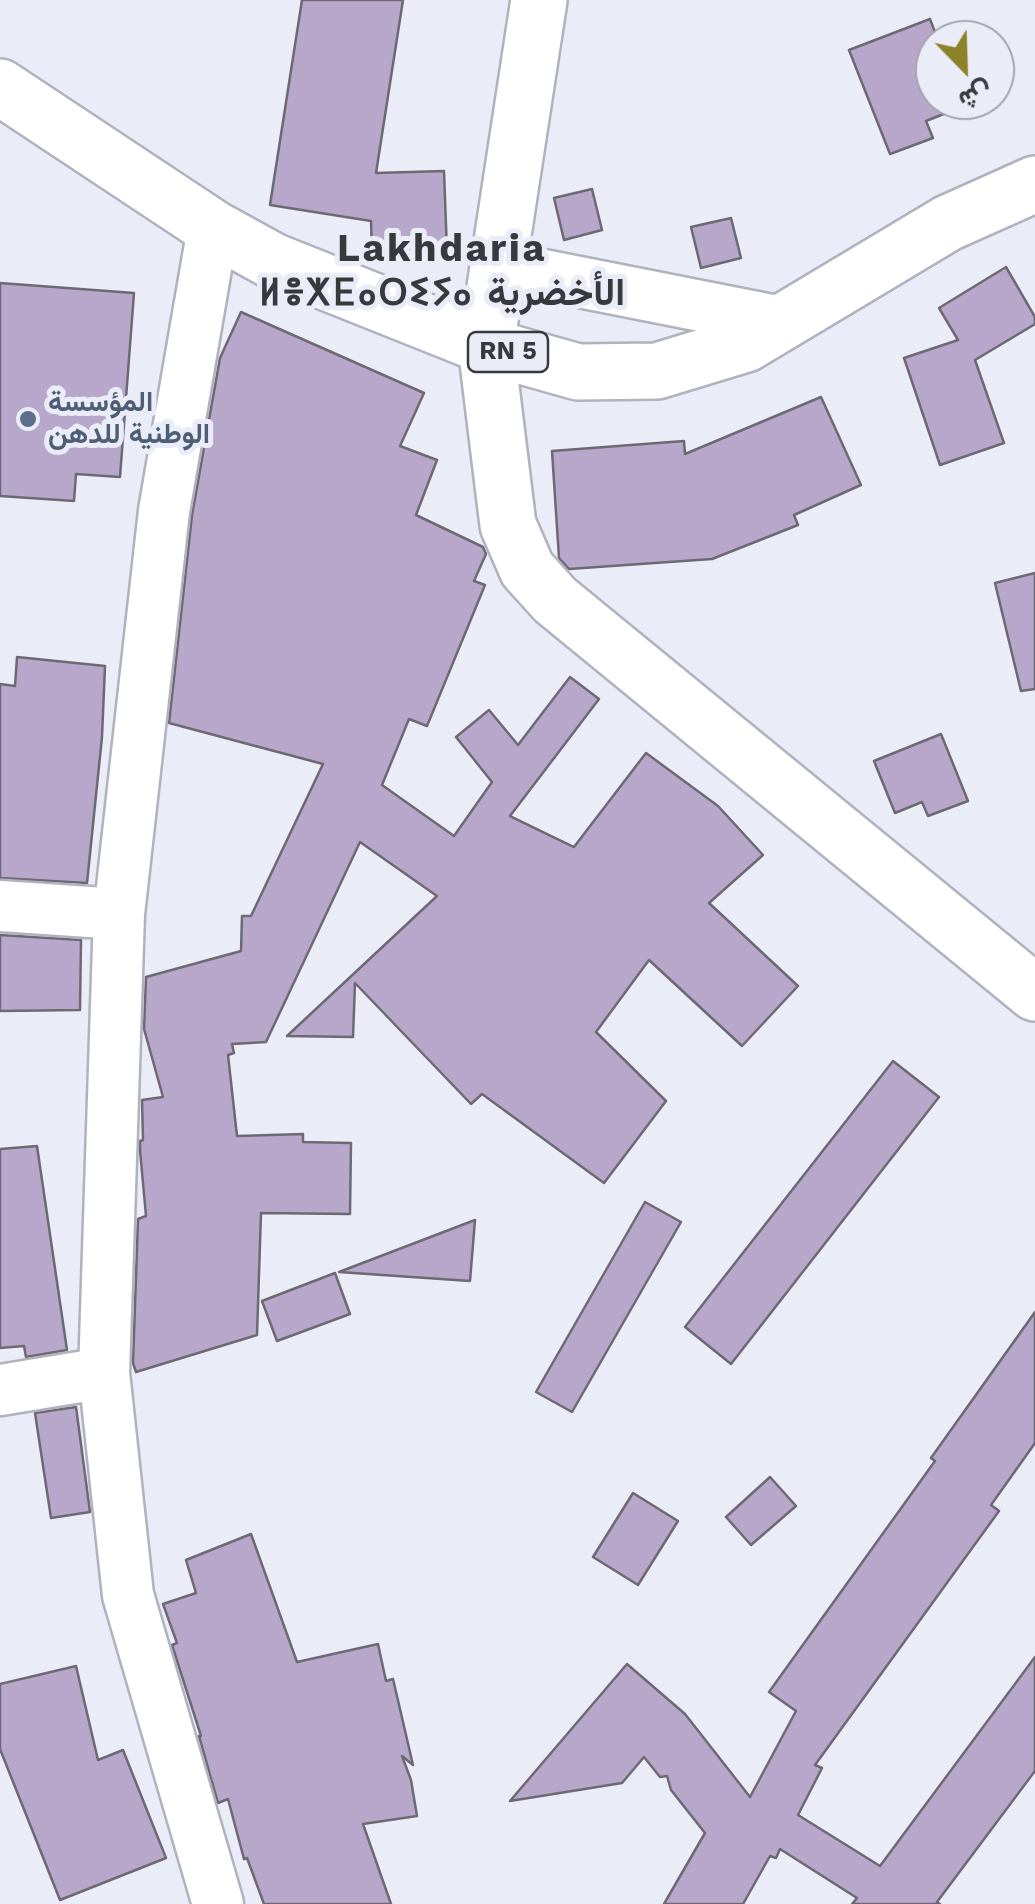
<!DOCTYPE html>
<html>
<head>
<meta charset="utf-8">
<style>
  body { margin:0 }
  #map { position:relative; width:1035px; height:1904px; overflow:hidden; background:#eaedf8; font-family:"Work Sans",Vazirmatn,sans-serif }
  canvas { display:block }
  .north { position:absolute; left:915px; top:20px; width:100px; height:100px; box-sizing:border-box; background:#eaedf8; border:2px solid #a3a5ad; border-radius:50%; rotate:157deg; font-size:28px; font-weight:700; line-height:40px; text-align:center; color:#38393d }
  .north::after { content:''; display:block; margin:auto; width:35px; height:45px; background:#8b822a; clip-path:polygon(50% 0,100% 100%,50% 72%,0 100%) }
</style>
</head>
<body>
<div id="map">
<canvas width="1035" height="1904"></canvas>
<div class="north">ش</div>
</div>
<script>
const g = document.querySelector('canvas').getContext('2d');
g.lineJoin = 'round';
function fill(path, color) { g.fillStyle = color; g.fill(path, 'evenodd'); }
const poly = rows => new Path2D(rows.map(r => 'M' + r).join(''));
function stroke(path, color, width, dash) { g.strokeStyle = color; g.lineWidth = width; g.lineCap = dash ? 'butt' : 'round'; g.setLineDash(dash || []); g.stroke(path); }
function label(font, color, halo, rows, align = 'center') {
  g.font = font + ' "Work Sans",Vazirmatn,"Noto Sans Tifinagh",sans-serif'; g.lineWidth = 10; g.setLineDash([]); g.textBaseline = 'middle'; g.strokeStyle = halo; g.fillStyle = color; for (const [text, x, y, turn = 0] of rows) {
    g.save(); g.translate(x, y); g.rotate((+turn || 0) * Math.PI / 180); g.textAlign = isNaN(turn) ? turn : align; if (halo) g.strokeText(text, 0, 0); g.fillText(text, 0, 0); g.restore();
  }
}
const building = poly([
  [302,0,403,0,376,173,444,171,447,252,372,254,371,221,270,205,302,0],
  [930,19,938,40,935,40,935,100,962,100,964,106,926,121,933,138,890,154,849,50,930,19],
  [592,189,602,230,564,240,554,198,592,189],
  [731,218,741,258,701,268,691,227,731,218],
  [1006,267,1035,317,1035,324,975,360,1004,443,940,465,904,358,958,340,939,308,1006,267],
  [0,283,134,293,120,477,76,474,74,501,0,496,0,283],
  [241,312,424,393,400,446,437,460,416,515,483,547,486,554,474,581,485,585,427,726,409,719,382,785,454,836,492,782,456,737,489,710,518,745,570,677,599,699,510,816,574,847,646,753,718,806,763,855,709,903,798,986,742,1046,649,960,596,1032,666,1101,604,1183,482,1094,471,1104,355,983,353,1037,287,1036,437,896,360,842,266,1042,232,1044,234,1053,228,1055,237,1136,303,1134,303,1142,351,1143,350,1214,261,1213,257,1335,136,1372,133,1363,138,1219,146,1216,140,1150,140,1141,143,1140,142,1100,163,1097,144,1029,146,977,241,951,242,916,251,916,323,764,169,723,192,515,220,358,241,312],
  [821,397,861,485,794,515,798,525,712,559,569,569,559,558,552,451,684,441,685,454,821,397],
  [1035,573,1035,689,1021,691,995,583,1035,573],
  [17,657,105,666,102,737,87,883,0,878,0,684,15,686,17,657],
  [941,734,968,801,928,816,922,802,895,813,874,761,941,734],
  [0,935,81,940,80,1010,0,1011,0,935],
  [893,1061,939,1097,731,1364,685,1327,893,1061],
  [37,1146,67,1350,26,1357,24,1346,0,1348,0,1149,37,1146],
  [645,1202,681,1222,572,1412,536,1392,645,1202],
  [475,1220,470,1281,339,1272,475,1220],
  [335,1273,350,1314,277,1341,262,1301,335,1273],
  [1035,1312,1035,1443,991,1505,999,1511,815,1765,822,1768,798,1815,880,1866,1035,1657,1035,1771,937,1902,940,1904,852,1904,857,1898,780,1849,776,1858,770,1856,743,1904,664,1904,705,1833,671,1790,667,1776,660,1777,644,1757,622,1783,510,1801,627,1664,685,1714,750,1797,796,1711,769,1692,935,1461,931,1458,1035,1312],
  [76,1407,90,1512,51,1518,35,1413,76,1407],
  [770,1477,796,1506,751,1545,726,1517,770,1477],
  [633,1493,678,1521,638,1585,593,1557,633,1493],
  [251,1534,297,1662,378,1644,386,1681,393,1679,413,1765,402,1756,411,1780,417,1816,363,1824,391,1904,264,1904,247,1858,244,1859,228,1799,218,1803,199,1736,201,1736,172,1645,177,1643,163,1604,196,1593,186,1560,251,1534],
  [76,1666,98,1760,123,1750,166,1858,60,1900,0,1749,0,1684,76,1666]
]);
fill(building, '#b7a8cb');
stroke(building, '#6d6973', 2.5);
const street = poly([
  [213,228,164,511,119,914,104,1373,128,1595,218,1904],
  [498,266,782,322],
  [0,906,119,914],
  [0,1390,104,1373]
]);
const secondary = poly([
  [539,0,486,346,508,525,527,569,555,600,1035,993]
]);
const primary = poly([
  [0,87,213,228,273,261,486,346,578,372,657,371,746,344,948,223,1035,184]
]);
stroke(street, '#b0b2bd', 55);
stroke(secondary, '#b0b2bd', 60);
stroke(primary, '#b0b2bd', 60);
stroke(street, '#fff', 50);
stroke(secondary, '#fff', 55);
stroke(primary, '#fff', 55);
for (const [x, y, r, color] of [
  [28,419,10,"#5c6f8a"]
]) { const dot = new Path2D(); dot.arc(x, y, r, 0, 2 * Math.PI); g.fillStyle = color; g.fill(dot); stroke(dot, '#eaedf8', 4); }
for (const [x, y, w] of [
  [508,352,80]
]) { const box = new Path2D(); box.roundRect(x - w / 2, y - 20, w, 40, 8); g.fillStyle = '#eaedf8'; g.fill(box); stroke(box, '#38393d', 2.5); }
label('bold 25px', '#38393d', null, [
  ["RN 5",508,352]
]);
label('bold 28px', '#4e5e75', '#eaedf8', [
  ["المؤسسة",48,403],
  ["الوطنية للدهن",48,435]
], 'left');
g.letterSpacing = '2.5px';
label('bold 38px', '#38393d', '#eaedf8', [
  ["Lakhdaria",442,250],
  ["ⵍⴻⵅⴹⴰⵔⵉⵢⴰ الأخضرية",442,294]
]);
g.letterSpacing = '0px';
</script>
</body>
</html>
